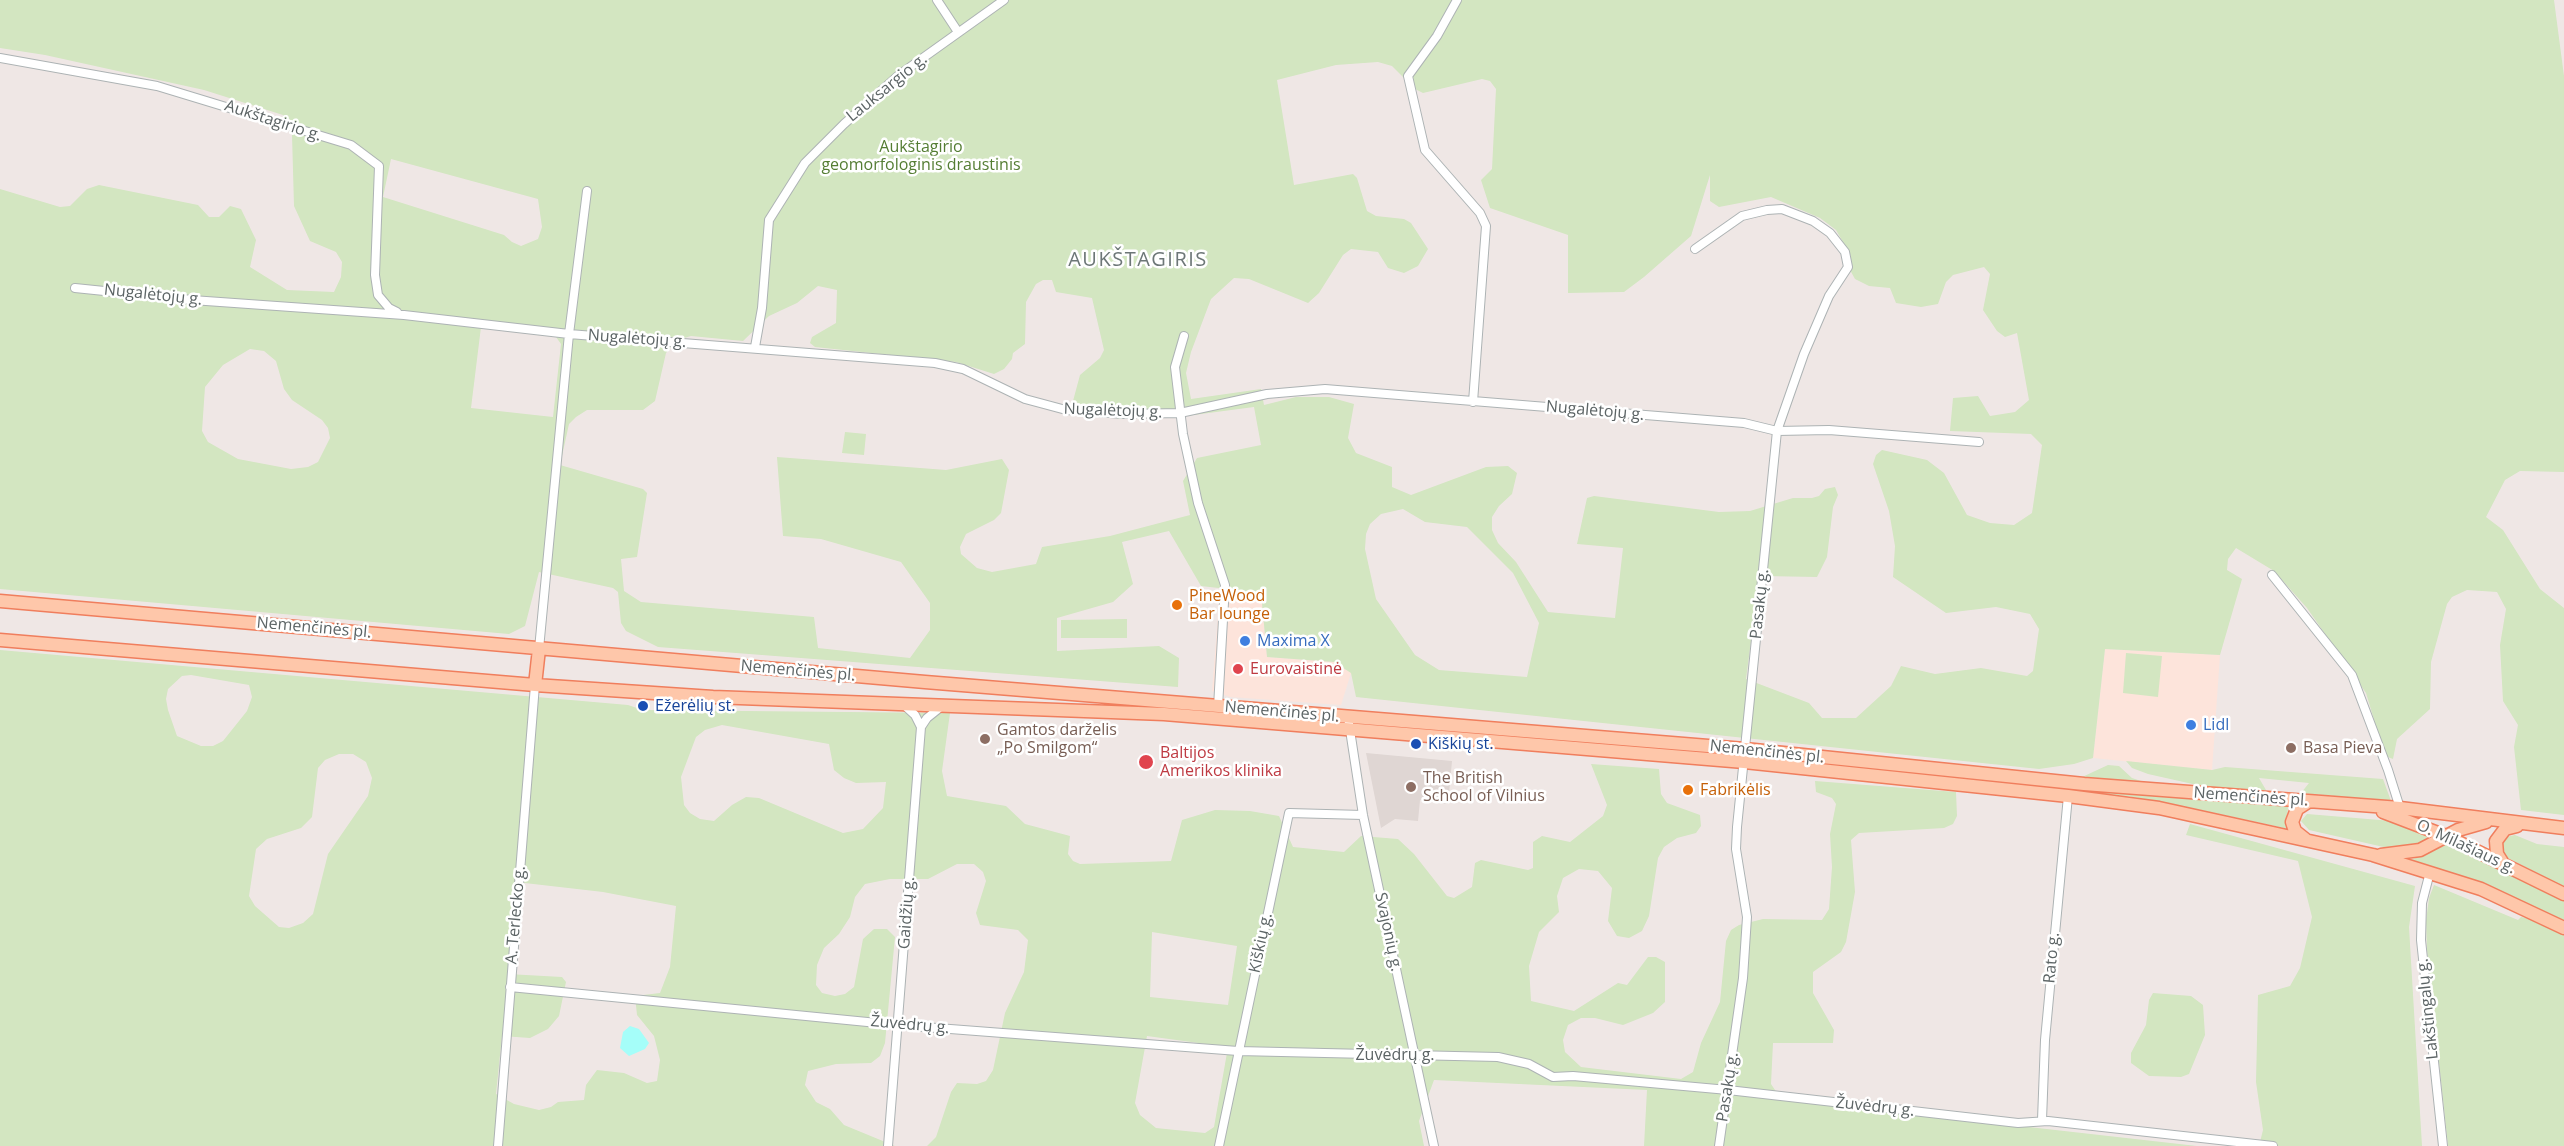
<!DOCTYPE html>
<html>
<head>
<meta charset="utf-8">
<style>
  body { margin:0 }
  canvas { display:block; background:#efe7e5 }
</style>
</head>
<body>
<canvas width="2564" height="1146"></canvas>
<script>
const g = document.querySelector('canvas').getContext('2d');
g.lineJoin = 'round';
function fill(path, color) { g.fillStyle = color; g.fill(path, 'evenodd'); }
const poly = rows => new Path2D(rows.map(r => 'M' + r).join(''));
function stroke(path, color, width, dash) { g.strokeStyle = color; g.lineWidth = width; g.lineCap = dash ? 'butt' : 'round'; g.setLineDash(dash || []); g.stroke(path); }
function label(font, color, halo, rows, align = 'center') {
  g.font = font + ' "Open Sans",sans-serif'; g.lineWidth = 5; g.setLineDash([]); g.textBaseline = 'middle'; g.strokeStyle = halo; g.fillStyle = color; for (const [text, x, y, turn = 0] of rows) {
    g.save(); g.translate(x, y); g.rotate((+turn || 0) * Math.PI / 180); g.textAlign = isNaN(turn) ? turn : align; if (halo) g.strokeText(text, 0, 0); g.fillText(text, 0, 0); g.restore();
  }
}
fill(poly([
  [1220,589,1236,589,1262,603,1267,657,1334,662,1351,673,1341,705,1230,697,1212,691],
  [2105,649,2220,655,2212,770,2093,758]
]), '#fde4db');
fill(poly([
  [1366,753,1452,761,1448,804,1420,800,1418,821,1395,819,1381,828]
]), '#dfd6d3');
fill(poly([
  [0,0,2554,0,2564,76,2564,472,2520,471,2505,480,2486,517,2503,530,2540,589,2564,608,2564,815,2521,810,2514,747,2518,725,2503,701,2500,645,2506,609,2497,592,2467,590,2452,597,2447,604,2431,662,2430,709,2397,739,2393,759,2385,756,2366,693,2307,608,2274,571,2236,548,2228,559,2227,570,2242,579,2220,655,2105,649,2093,758,2074,764,2039,769,1356,697,1351,673,1334,662,1267,657,1262,603,1236,590,1201,586,1169,531,1122,542,1133,584,1113,602,1057,618,1057,651,1159,646,1179,658,1178,687,658,647,626,631,621,623,618,592,613,588,539,572,525,626,509,634,0,589,0,189,60,207,70,206,87,189,99,185,198,205,209,217,219,217,230,206,241,209,256,240,250,267,287,290,334,292,341,277,342,262,336,252,310,241,294,206,292,135,283,115,204,90,45,55,0,48],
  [1378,62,1392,66,1415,89,1423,93,1482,79,1490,81,1496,89,1492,169,1481,180,1490,208,1568,235,1568,293,1624,292,1644,277,1691,236,1710,175,1710,201,1719,207,1771,197,1820,218,1836,230,1851,256,1850,270,1855,279,1869,286,1890,288,1896,303,1921,307,1938,304,1946,282,1953,275,1984,267,1990,274,1983,310,1997,331,2005,337,2017,333,2029,400,2015,412,1990,416,1978,396,1953,398,1950,431,2031,434,2042,445,2032,513,2014,525,1990,523,1967,515,1944,473,1927,460,1882,450,1876,455,1873,464,1889,511,1895,546,1893,577,1946,613,1996,607,2030,614,2039,629,2033,671,2027,676,1981,668,1935,674,1901,666,1891,686,1856,718,1822,718,1809,703,1746,679,1759,580,1762,576,1817,577,1827,557,1833,507,1838,495,1835,487,1825,489,1819,496,1812,498,1793,498,1750,511,1719,512,1594,496,1587,498,1577,544,1623,548,1615,618,1548,612,1516,562,1498,543,1492,530,1492,517,1499,506,1512,494,1517,473,1508,466,1486,467,1411,495,1392,487,1392,467,1356,453,1348,438,1354,404,1329,397,1296,397,1264,405,1261,389,1191,399,1186,373,1191,352,1211,299,1234,278,1249,279,1308,303,1319,293,1343,255,1351,249,1378,252,1388,268,1404,273,1418,266,1428,249,1411,223,1404,219,1376,216,1367,211,1357,178,1353,174,1294,185,1277,80,1336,65],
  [391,159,538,199,542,227,538,239,521,246,512,242,504,235,383,197],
  [1043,280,1052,280,1056,292,1092,298,1104,350,1100,358,1080,375,1073,401,1119,419,1186,416,1254,407,1261,445,1197,458,1183,481,1190,515,1110,536,1042,547,1036,564,992,572,977,568,961,554,960,547,966,534,994,520,1001,513,1009,470,1002,459,946,470,777,457,783,536,821,539,901,562,930,603,930,630,910,658,818,648,814,617,641,602,624,591,621,559,637,557,647,493,643,489,560,465,569,424,576,417,587,410,643,410,655,401,666,353,677,340,691,336,743,341,769,316,797,303,818,286,837,290,836,323,812,337,810,343,815,347,956,362,994,374,1004,369,1012,359,1013,353,1025,344,1026,302,1036,284],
  [481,327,556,337,561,344,553,417,471,408],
  [250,349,264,351,276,361,284,389,292,400,322,420,328,428,330,438,318,462,308,467,291,469,238,459,208,442,202,431,205,387,223,365],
  [1403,509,1425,522,1467,527,1513,573,1539,623,1527,677,1439,670,1415,655,1376,599,1365,549,1366,534,1370,524,1381,514],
  [845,432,866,434,864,455,842,453],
  [1127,619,1127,638,1061,638,1061,620],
  [0,650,628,705,643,710,950,713,942,771,947,796,1006,806,1025,824,1070,836,1068,854,1073,861,1080,864,1171,861,1182,820,1215,810,1250,811,1279,816,1293,847,1344,852,1361,836,1398,839,1414,854,1447,896,1454,898,1472,887,1475,863,1481,860,1528,870,1533,868,1533,842,1542,836,1570,842,1603,816,1607,805,1591,764,1659,769,1661,794,1667,803,1700,815,1701,826,1696,833,1677,838,1664,847,1658,858,1649,916,1642,931,1629,938,1617,936,1608,921,1612,888,1598,871,1579,869,1563,878,1557,896,1559,912,1539,932,1529,966,1531,1001,1574,1011,1618,983,1627,985,1648,957,1656,957,1665,962,1665,1002,1653,1013,1623,1025,1595,1018,1581,1018,1568,1025,1563,1040,1565,1052,1581,1067,1681,1079,1693,1072,1701,1043,1720,1002,1726,941,1731,930,1739,925,1763,919,1822,920,1829,909,1832,867,1830,834,1836,804,1832,798,1816,792,1815,781,1956,792,1957,816,1953,824,1944,828,1859,833,1851,840,1855,892,1846,942,1841,952,1813,972,1813,993,1834,1030,1833,1043,1773,1043,1771,1084,1781,1099,2197,1146,1644,1146,1647,1090,1434,1080,1419,1121,1424,1146,927,1146,936,1137,951,1092,957,1083,977,1084,986,1081,993,1070,1005,1013,1024,972,1028,940,1018,930,980,925,976,913,986,881,983,872,974,864,957,864,928,879,890,879,865,884,855,897,850,917,839,934,824,948,817,965,816,985,822,993,835,996,845,994,854,987,863,939,874,929,887,929,895,937,885,1043,880,1056,871,1063,836,1064,808,1071,805,1085,816,1102,830,1109,844,1125,895,1146,0,1146],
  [191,675,249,685,252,697,247,711,223,741,213,746,201,746,177,736,168,710,166,699,168,689,182,676],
  [722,725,829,744,834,770,844,778,856,783,886,782,883,808,863,829,843,833,759,798,746,797,732,805,714,821,700,819,690,813,684,805,681,777,696,737,705,730],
  [339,754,353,754,366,762,372,778,368,796,328,854,313,914,303,923,289,928,279,927,255,906,249,896,256,849,267,839,301,828,312,817,318,768,325,760],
  [516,882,603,892,676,906,670,967,660,993,635,996,637,1015,654,1036,660,1060,657,1081,647,1083,624,1073,597,1070,586,1085,584,1100,558,1102,551,1107,539,1110,514,1104,496,1094,502,1036,530,1038,548,1029,559,1016,566,982,562,977,508,974],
  [1152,932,1237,946,1228,1005,1150,997],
  [1147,1036,1228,1047,1214,1127,1205,1133,1156,1128,1140,1115,1135,1103],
  [2126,653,2162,656,2158,697,2123,693],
  [2126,761,2212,770,2225,767,2383,779,2391,801,2301,793,2309,783,2259,778,2266,790,2243,792,2206,787,2148,774,2132,768],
  [2108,765,2119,766,2132,778,2147,783,2080,778],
  [2053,787,2288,806,2287,822,2289,829,2168,803,2127,796,2053,790],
  [2307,814,2392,821,2431,836,2413,846,2388,848,2309,830,2301,821],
  [2190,824,2415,886,2409,927,2422,1146,2259,1146,2263,1130,2256,1082,2258,995,2290,986,2300,968,2312,917,2298,861,2186,835],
  [2515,835,2537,844,2564,847,2564,887,2504,856,2501,844,2506,837],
  [2444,842,2564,901,2564,920,2465,878,2410,860,2425,855],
  [2434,885,2518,920,2521,917,2539,921,2564,935,2564,1146,2448,1146,2427,950,2426,921,2429,898],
  [2153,993,2191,996,2203,1005,2205,1035,2189,1074,2181,1077,2149,1076,2131,1063,2131,1053,2146,1025,2149,1000]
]), '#d3e6c1');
fill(poly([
  [630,1026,639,1029,649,1043,645,1049,629,1056,620,1048,623,1032]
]), '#a5fef9');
const minor = poly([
  [937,0,958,32],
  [1457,0,1437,36,1408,76,1425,150,1480,213,1486,226,1473,402],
  [0,58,157,86,351,145,379,166,375,275,378,295,389,308,397,312],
  [1695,249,1742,216,1767,210,1782,209,1813,221,1830,233,1845,252,1848,267,1829,296,1804,354,1777,431,1737,827,1736,849,1747,917,1743,978,1719,1146],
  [75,288,192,300,404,315,569,334,935,363,963,369,1025,399,1066,410,1124,414,1180,413,1267,394,1325,389,1744,423,1777,431,1829,430,1979,442],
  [1184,336,1175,367,1183,434,1198,503,1225,585,1218,707],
  [755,347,762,308,769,220,805,163,844,124,899,75,1004,0],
  [2272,575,2352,675,2388,770,2400,808],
  [539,649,569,334,587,191],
  [904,705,915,715,921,727],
  [1348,717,1363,815,1434,1146],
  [2430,872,2422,903,2421,940,2443,1146],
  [510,987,898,1025,1238,1051,1498,1057,1529,1064,1553,1077,1573,1076,1728,1090,2018,1123,2048,1121,2273,1146],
  [2042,1120,2045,1040,2068,796],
  [498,1146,535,685],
  [888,1146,921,727,927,718,942,706],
  [1219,1146,1289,813,1363,815]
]);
const primary = poly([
  [0,601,925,682,1745,749,2084,784,2400,808,2564,828],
  [0,640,535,685,713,697,1164,714,1744,762,2068,796,2159,808,2373,855,2481,889,2564,928],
  [535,685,539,649],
  [2383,812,2446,836,2564,894],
  [2305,839,2295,831,2292,822,2297,809,2308,802],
  [2381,855,2420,850,2458,830,2486,822],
  [2502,862,2497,854,2496,841,2505,829,2517,826]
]);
stroke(minor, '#adb3b4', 10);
stroke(primary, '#f07e5d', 15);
stroke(minor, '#fff', 8);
stroke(primary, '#fec7aa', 12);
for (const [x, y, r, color] of [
  [1177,605,6,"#e8710a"],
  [1245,641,6,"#3f7fe0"],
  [1238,669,6,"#e0444e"],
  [643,706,6,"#1a4fb4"],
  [2191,725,6,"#3f7fe0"],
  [985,739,6,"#8d6e63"],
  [1416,744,6,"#1a4fb4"],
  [2291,748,6,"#8d6e63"],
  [1146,762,8,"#e0444e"],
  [1411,787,6,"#8d6e63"],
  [1688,790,6,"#e8710a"]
]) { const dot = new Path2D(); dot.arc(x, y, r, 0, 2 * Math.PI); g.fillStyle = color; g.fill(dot); stroke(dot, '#fff', 2); }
label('16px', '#5c6465', '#fff', [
  ["Lauksargio g.",887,88,-39],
  ["Aukštagirio g.",273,121,18],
  ["Nugalėtojų g.",153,295,6],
  ["Nugalėtojų g.",637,339,4],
  ["Nugalėtojų g.",1113,411,2],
  ["Nugalėtojų g.",1595,411,5],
  ["Pasakų g.",1760,604,-84],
  ["Nemenčinės pl.",314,628,5],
  ["Nemenčinės pl.",798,671,5],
  ["Nemenčinės pl.",1282,712,5],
  ["Nemenčinės pl.",1767,752,6],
  ["Nemenčinės pl.",2251,797,4],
  ["O. Milašiaus g.",2466,847,25],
  ["Gaidžių g.",907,913,-86],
  ["A. Terlecko g.",516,915,-85],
  ["Svajonių g.",1388,932,78],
  ["Kiškių g.",1261,943,-78],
  ["Rato g.",2052,958,-85],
  ["Lakštingalų g.",2428,1009,-96],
  ["Žuvėdrų g.",910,1025,5],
  ["Žuvėdrų g.",1395,1055],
  ["Pasakų g.",1728,1087,-81],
  ["Žuvėdrų g.",1875,1107,6]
]);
label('16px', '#547d33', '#fff', [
  ["Aukštagirio",921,147],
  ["geomorfologinis draustinis",921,165]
]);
label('16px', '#c56008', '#fff', [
  ["PineWood",1189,596],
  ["Bar lounge",1189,614],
  ["Fabrikėlis",1700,790]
], 'left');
label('16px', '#366cbe', '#fff', [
  ["Maxima X",1257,641],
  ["Lidl",2203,725]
], 'left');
label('16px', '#be3a42', '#fff', [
  ["Eurovaistinė",1250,669],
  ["Baltijos",1160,753],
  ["Amerikos klinika",1160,771]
], 'left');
label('16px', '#164399', '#fff', [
  ["Ežerėlių st.",655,706],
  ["Kiškių st.",1428,744]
], 'left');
label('16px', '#785e54', '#fff', [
  ["Gamtos darželis",997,730],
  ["„Po Smilgom“",997,748],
  ["Basa Pieva",2303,748],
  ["The British",1423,778],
  ["School of Vilnius",1423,796]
], 'left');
g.letterSpacing = '1.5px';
label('20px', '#6d7777', '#fff', [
  ["AUKŠTAGIRIS",1138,260]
]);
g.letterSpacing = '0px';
</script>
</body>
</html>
